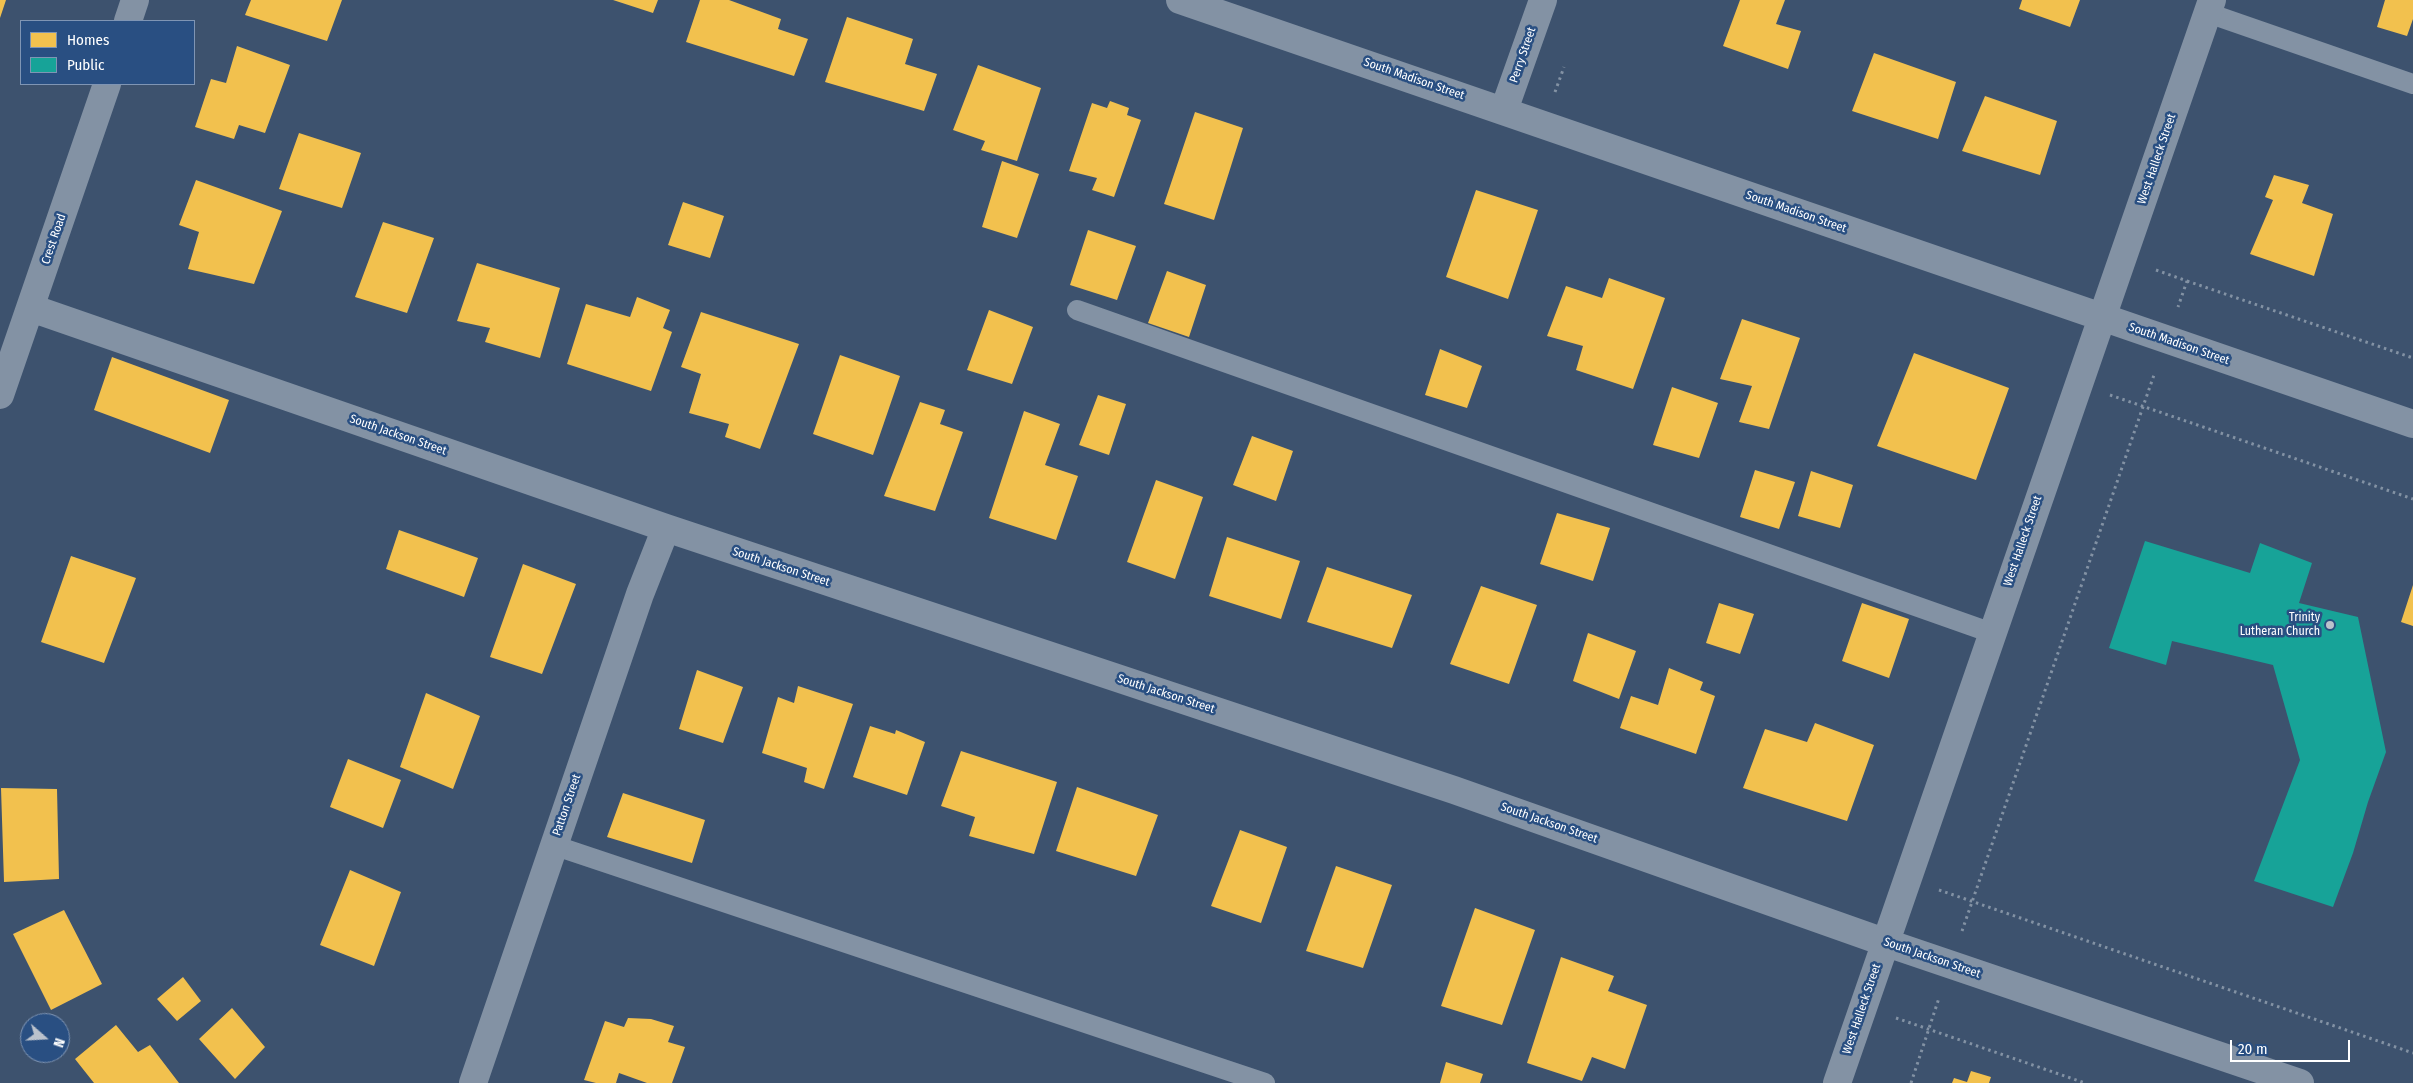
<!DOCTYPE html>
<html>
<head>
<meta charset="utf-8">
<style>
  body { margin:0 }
  #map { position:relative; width:2413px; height:1083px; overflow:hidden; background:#3d526e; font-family:"Fira Sans Condensed",sans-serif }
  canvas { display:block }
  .legend { position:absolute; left:20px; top:20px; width:175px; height:65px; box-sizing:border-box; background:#294f82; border:1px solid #7f95b4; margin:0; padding:6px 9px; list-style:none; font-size:15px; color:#fff }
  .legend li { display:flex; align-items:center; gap:10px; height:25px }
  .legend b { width:25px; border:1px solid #7f95b4 }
  .north { position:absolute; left:20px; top:1013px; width:50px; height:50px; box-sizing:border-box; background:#294f82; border:1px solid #7f95b4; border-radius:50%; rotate:109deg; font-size:14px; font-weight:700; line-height:20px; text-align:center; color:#fff }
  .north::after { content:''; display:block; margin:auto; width:18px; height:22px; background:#bbc2cc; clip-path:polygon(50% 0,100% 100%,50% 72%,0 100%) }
  .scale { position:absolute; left:2230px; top:1040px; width:120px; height:22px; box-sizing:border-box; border:2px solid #fff; border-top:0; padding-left:6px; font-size:15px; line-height:18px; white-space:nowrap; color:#fff; -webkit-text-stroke:4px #294f82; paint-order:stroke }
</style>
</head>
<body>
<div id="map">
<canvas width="2413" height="1083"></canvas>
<ul class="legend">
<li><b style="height:14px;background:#f2c14e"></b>Homes</li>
<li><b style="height:14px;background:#17a398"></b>Public</li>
</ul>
<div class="north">N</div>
<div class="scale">20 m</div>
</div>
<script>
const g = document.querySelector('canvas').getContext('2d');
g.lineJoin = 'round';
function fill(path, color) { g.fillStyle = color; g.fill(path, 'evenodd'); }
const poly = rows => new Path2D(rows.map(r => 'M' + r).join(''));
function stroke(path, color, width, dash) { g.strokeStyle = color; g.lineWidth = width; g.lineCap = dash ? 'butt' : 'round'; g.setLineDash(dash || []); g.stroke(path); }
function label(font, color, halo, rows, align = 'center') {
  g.font = font + ' "Fira Sans Condensed",sans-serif'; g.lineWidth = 5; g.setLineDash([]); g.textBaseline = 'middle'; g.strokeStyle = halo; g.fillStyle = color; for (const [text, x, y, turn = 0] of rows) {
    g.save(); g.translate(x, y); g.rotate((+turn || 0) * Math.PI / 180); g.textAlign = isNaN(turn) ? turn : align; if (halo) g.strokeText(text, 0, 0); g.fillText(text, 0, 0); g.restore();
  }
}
fill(poly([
  [0,0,6,0,0,18],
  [251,0,342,0,327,41,245,15],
  [613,0,658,0,653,13],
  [700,0,729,0,781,19,778,29,808,39,794,76,686,42],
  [1740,0,1785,0,1776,24,1801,31,1788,69,1723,46],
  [2022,0,2080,0,2070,27,2019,9],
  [2385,0,2413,0,2413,19,2407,36,2377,27],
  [847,17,913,39,905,64,937,74,924,111,825,82],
  [237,46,290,65,265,133,239,125,234,139,195,127,211,79,226,83],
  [1874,53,1956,82,1938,139,1852,111],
  [978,65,1041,88,1017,161,981,150,985,141,953,130],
  [1985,96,2057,121,2040,175,1962,151],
  [1110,101,1129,108,1127,115,1141,120,1114,197,1092,190,1097,178,1069,171,1092,103,1107,108],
  [1195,112,1243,128,1214,220,1164,204],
  [299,133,361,153,342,208,279,189],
  [1002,161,1039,174,1017,238,982,227],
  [2274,175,2309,185,2302,203,2333,214,2314,276,2250,254,2273,200,2265,197],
  [196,180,282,211,254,284,188,269,199,232,179,225],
  [1476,190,1538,210,1508,299,1446,277],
  [683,202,724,216,710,258,668,245],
  [383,222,434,238,407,313,355,297],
  [1088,230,1136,246,1117,300,1070,285],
  [477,263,560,288,540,358,485,342,490,328,457,321],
  [1167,271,1206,285,1189,337,1148,323],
  [1609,278,1665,298,1633,389,1576,370,1583,346,1547,336,1566,286,1602,298],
  [637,297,670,310,663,328,672,332,651,391,567,364,586,304,630,317],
  [989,310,1033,327,1012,384,967,370],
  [701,312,799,344,760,449,725,437,729,424,689,413,701,374,681,367],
  [1742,319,1800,338,1769,429,1739,422,1752,386,1720,379],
  [1440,349,1482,366,1467,408,1425,395],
  [1914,353,2009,388,1976,480,1877,446],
  [840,355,900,376,873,455,813,434],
  [112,357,229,400,210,453,94,410],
  [1672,387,1718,403,1699,458,1653,445],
  [1098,395,1126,404,1109,455,1079,445],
  [920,402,945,410,940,424,963,432,935,511,884,496],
  [1024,411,1060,424,1045,465,1078,476,1056,540,989,518],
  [1252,436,1293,451,1276,501,1233,485],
  [1755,470,1795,482,1779,529,1740,517],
  [1811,471,1853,485,1840,528,1798,516],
  [1156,480,1203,497,1175,579,1127,562],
  [1557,513,1610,528,1593,581,1540,564],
  [399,530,478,558,464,597,386,569],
  [1227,537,1300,561,1281,619,1209,596],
  [71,556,136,578,104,663,41,642],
  [523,564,576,584,542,674,490,657],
  [1327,567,1412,595,1392,648,1307,622],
  [2413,585,2413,626,2401,622],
  [1481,586,1537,605,1509,684,1450,664],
  [1719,603,1754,614,1740,654,1706,643],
  [1862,603,1909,619,1889,678,1842,661],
  [1588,633,1636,651,1619,699,1573,681],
  [1669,668,1703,682,1700,690,1715,696,1696,754,1620,728,1631,696,1658,705],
  [697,670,743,687,723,743,679,729],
  [798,686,853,704,824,789,804,782,807,768,762,753,778,697,794,703],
  [426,693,480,716,453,789,400,767],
  [1815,723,1874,745,1847,821,1743,788,1765,729,1807,742],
  [870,726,895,734,896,730,925,742,907,795,853,777],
  [961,751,1057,782,1034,854,969,836,975,817,941,806],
  [348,759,401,780,383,828,330,807],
  [1077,787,1158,815,1136,876,1056,851],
  [1,788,57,789,59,879,4,882],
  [623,793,705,820,692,863,607,837],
  [1240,830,1287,847,1261,923,1211,906],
  [1336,866,1392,885,1363,968,1306,951],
  [350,870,401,892,374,966,320,945],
  [1475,908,1535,930,1502,1025,1441,1006],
  [64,910,102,984,51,1010,13,934],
  [1561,957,1614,976,1608,991,1647,1005,1625,1069,1592,1057,1582,1081,1527,1063],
  [183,977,201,1001,177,1021,157,999],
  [232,1008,265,1047,235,1079,199,1039],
  [628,1018,651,1019,674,1026,668,1042,685,1047,672,1083,647,1083,619,1073,616,1083,596,1083,584,1080,605,1021,624,1027],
  [116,1025,138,1052,150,1045,179,1083,94,1083,75,1059],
  [1446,1062,1483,1074,1480,1083,1440,1083],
  [1971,1071,1991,1077,1989,1083,1952,1083,1954,1078,1967,1082]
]), '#f2c14e');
fill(poly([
  [2145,541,2250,573,2260,543,2312,563,2299,603,2358,617,2386,752,2368,802,2353,853,2333,907,2254,881,2300,760,2273,665,2172,641,2166,665,2109,648]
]), '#17a398');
stroke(poly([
  [1555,92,1564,67],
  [2156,270,2187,281,2178,307],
  [2187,281,2413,358],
  [2110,395,2413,499],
  [1939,890,2413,1053],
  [1962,931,2155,372],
  [1896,1018,2085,1083],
  [1911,1083,1939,998]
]), '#8392a4', 3, [2.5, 4]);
stroke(poly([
  [2208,13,2413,84],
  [1077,310,1992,633],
  [553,845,1265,1083]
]), '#8392a4', 20);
stroke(poly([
  [1180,0,2413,424],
  [128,21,135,0],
  [1504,110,1543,0],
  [31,308,666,528,1454,790,1884,942,2300,1083],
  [0,395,107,84],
  [473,1083,640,594,666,528],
  [1837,1083,2212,0]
]), '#8392a4', 28);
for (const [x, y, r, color] of [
  [2330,625,5,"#bbc2cc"]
]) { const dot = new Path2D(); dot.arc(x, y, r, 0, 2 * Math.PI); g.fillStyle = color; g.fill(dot); stroke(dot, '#294f82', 2); }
label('12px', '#fff', '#294f82', [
  ["Perry Street",1523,55,-71],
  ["South Madison Street",1414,79,19],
  ["West Halleck Street",2157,159,-71],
  ["South Madison Street",1796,212,19],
  ["Crest Road",54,239,-71],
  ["South Madison Street",2179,344,19],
  ["South Jackson Street",398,435,19],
  ["West Halleck Street",2023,541,-71],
  ["South Jackson Street",781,567,18],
  ["South Jackson Street",1166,694,18],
  ["Patton Street",567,805,-71],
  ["South Jackson Street",1549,823,19],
  ["South Jackson Street",1932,958,19],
  ["West Halleck Street",1862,1009,-71]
]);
label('12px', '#fff', '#294f82', [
  ["Trinity",2320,618],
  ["Lutheran Church",2320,632]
], 'right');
</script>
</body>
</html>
